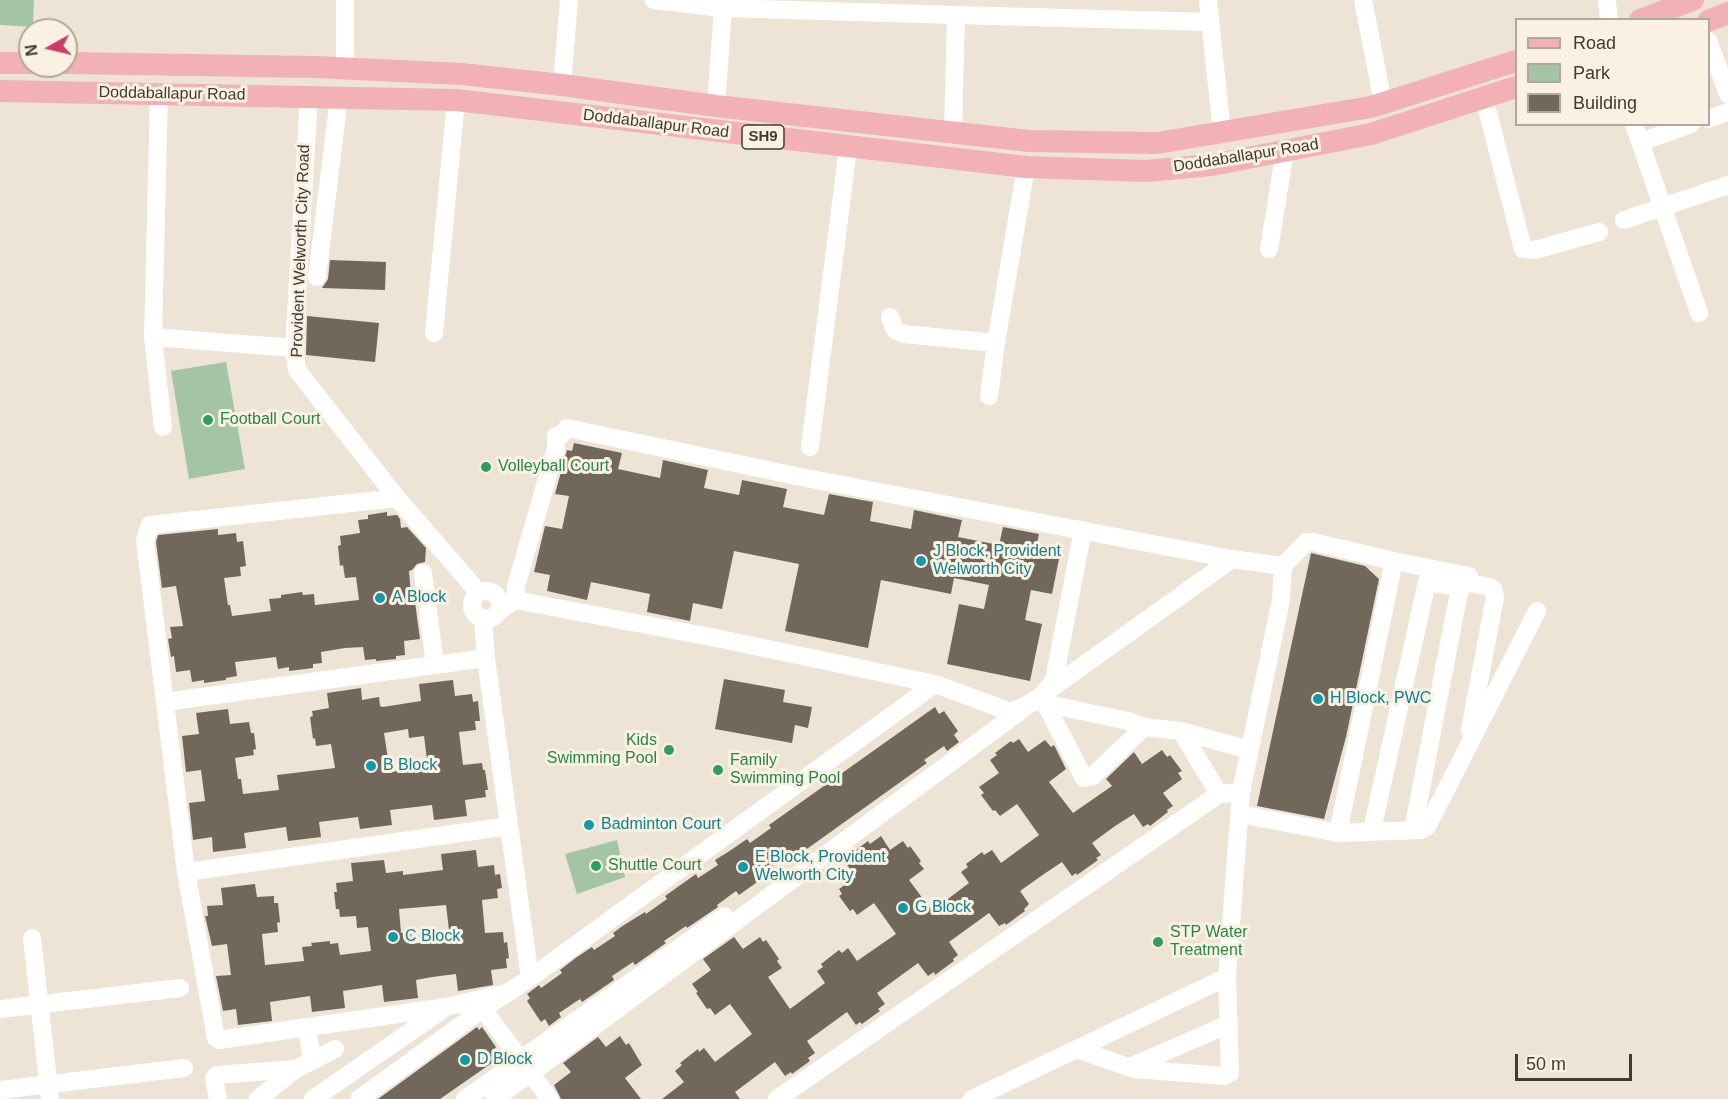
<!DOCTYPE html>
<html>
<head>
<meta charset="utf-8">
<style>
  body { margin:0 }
  #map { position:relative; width:1728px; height:1099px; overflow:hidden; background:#eee4d5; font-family:Helvetica,sans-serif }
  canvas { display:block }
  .legend { position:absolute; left:1515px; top:18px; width:195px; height:108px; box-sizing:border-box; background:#fbf1e2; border:2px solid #b0a89d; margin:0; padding:8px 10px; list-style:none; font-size:18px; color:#3f3b35 }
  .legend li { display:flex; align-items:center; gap:12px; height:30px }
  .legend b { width:30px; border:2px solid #b0a89d }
  .north { position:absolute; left:18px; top:18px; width:60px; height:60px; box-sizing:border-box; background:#fbf1e2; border:2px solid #b0a89d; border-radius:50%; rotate:262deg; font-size:16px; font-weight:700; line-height:24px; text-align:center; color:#3f3b35 }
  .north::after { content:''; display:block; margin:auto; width:21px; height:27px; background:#ca3d6a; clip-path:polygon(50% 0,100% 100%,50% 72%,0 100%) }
  .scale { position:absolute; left:1515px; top:1054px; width:117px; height:27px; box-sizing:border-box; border:3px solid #3f3b35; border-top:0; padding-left:8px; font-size:18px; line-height:21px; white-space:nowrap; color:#3f3b35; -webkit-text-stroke:4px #fbf1e2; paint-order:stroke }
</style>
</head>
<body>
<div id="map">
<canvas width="1728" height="1099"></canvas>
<ul class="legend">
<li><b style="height:8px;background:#f2b1b5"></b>Road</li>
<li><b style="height:16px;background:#a3c5a6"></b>Park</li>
<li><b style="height:16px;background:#71675b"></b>Building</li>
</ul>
<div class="north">N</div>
<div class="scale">50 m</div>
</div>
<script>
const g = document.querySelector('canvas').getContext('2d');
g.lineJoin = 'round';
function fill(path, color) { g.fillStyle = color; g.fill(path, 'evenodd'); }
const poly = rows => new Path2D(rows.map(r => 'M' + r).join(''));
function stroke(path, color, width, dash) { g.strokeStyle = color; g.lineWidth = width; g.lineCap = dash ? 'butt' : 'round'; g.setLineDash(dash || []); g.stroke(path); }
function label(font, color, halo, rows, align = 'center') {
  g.font = font + ' Helvetica,sans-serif'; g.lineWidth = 6; g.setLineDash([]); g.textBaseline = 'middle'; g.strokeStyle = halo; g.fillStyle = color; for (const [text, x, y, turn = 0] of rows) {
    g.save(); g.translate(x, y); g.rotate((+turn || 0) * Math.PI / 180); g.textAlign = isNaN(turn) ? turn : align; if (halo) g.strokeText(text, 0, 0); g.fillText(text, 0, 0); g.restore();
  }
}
fill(poly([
  [0,0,34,0,33,27,0,25],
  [226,362,245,469,189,479,171,371],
  [617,840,625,877,577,894,565,854]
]), '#a3c5a6');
fill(poly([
  [330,260,386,262,385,290,322,288,328,279],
  [307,316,379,323,375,362,306,355],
  [574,443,622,453,618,469,660,478,663,460,708,470,704,488,739,495,742,480,787,489,783,507,824,515,829,494,873,502,870,521,911,529,914,510,962,520,958,537,999,545,1003,527,1039,534,1035,553,1059,559,1052,594,1031,590,1025,620,1042,624,1030,681,947,664,959,604,984,609,989,585,954,578,951,594,881,580,868,648,785,631,799,564,734,551,722,609,693,603,690,621,647,612,650,594,591,582,587,600,547,591,550,575,534,572,545,526,562,529,569,496,555,494,567,450,572,451],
  [387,512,387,516,397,515,400,519,401,528,407,527,426,548,425,562,417,564,412,570,409,571,411,595,414,595,420,639,404,641,405,655,396,656,396,659,376,661,376,659,365,660,363,647,345,648,321,652,322,663,313,664,313,668,289,671,289,667,278,669,276,657,235,662,237,676,226,678,226,680,204,683,204,680,192,682,190,670,176,672,174,656,171,657,168,639,172,638,170,627,183,626,176,586,162,588,156,542,158,535,218,529,218,535,236,533,237,542,243,541,246,566,240,567,241,576,224,578,228,605,230,605,232,616,271,611,269,599,281,598,281,595,302,592,303,595,314,594,315,605,359,600,356,577,345,578,343,565,340,566,338,546,341,545,340,536,360,533,358,520,368,519,368,515],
  [1311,553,1365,566,1379,579,1346,737,1324,819,1257,806],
  [724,679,785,690,783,702,812,707,808,728,795,725,792,743,715,729],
  [453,680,455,696,472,694,473,702,478,701,480,721,475,721,476,730,459,732,463,765,482,763,483,770,485,770,488,790,485,790,486,797,465,800,467,816,434,820,432,805,390,810,392,825,360,829,358,817,319,822,321,837,288,841,286,827,244,833,246,848,213,852,212,837,193,840,189,803,205,801,201,770,186,772,182,736,199,734,196,713,228,709,230,724,249,722,251,733,254,733,256,749,253,750,254,755,235,758,238,779,241,779,243,794,279,790,277,775,335,768,331,744,316,746,315,738,313,739,310,717,313,716,312,711,329,708,327,693,361,688,362,700,379,697,380,706,383,707,421,701,419,684],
  [408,729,409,738,424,736,428,767,390,772,384,733],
  [935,707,939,714,944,711,958,731,954,735,959,742,947,751,944,746,924,760,927,763,804,851,792,859,789,854,768,869,770,873,739,895,736,891,717,905,718,907,687,928,686,926,664,941,666,943,635,965,633,962,612,976,614,980,601,989,582,1002,580,999,559,1013,561,1017,549,1026,545,1019,541,1022,527,1001,530,998,527,994,539,985,541,988,562,973,560,970,577,957,592,947,594,950,615,936,613,933,624,925,645,912,646,914,667,899,665,896,696,874,698,878,718,865,715,860,728,852,747,839,750,843,771,828,769,825],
  [1019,739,1028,752,1045,740,1051,747,1054,745,1066,769,1049,782,1073,813,1112,786,1106,779,1134,752,1142,764,1162,750,1167,757,1170,755,1182,771,1178,773,1182,779,1163,793,1173,806,1167,810,1168,812,1150,826,1148,824,1143,827,1134,814,1115,826,1092,843,1101,855,1096,858,1098,860,1077,875,1076,873,1072,876,1062,862,1044,874,1020,891,1029,904,1024,909,1025,911,1006,925,1005,923,999,926,989,913,949,942,958,955,953,959,954,961,935,975,934,972,928,976,918,963,877,993,885,1004,878,1009,880,1011,862,1024,860,1022,856,1025,847,1012,807,1041,815,1053,808,1058,810,1061,792,1074,791,1072,785,1076,775,1062,735,1092,740,1099,662,1099,684,1082,675,1071,682,1065,680,1063,698,1049,699,1052,704,1048,715,1062,752,1034,730,1004,715,1015,710,1008,707,1009,696,993,698,992,692,984,711,970,703,959,734,937,743,949,760,937,763,942,766,940,779,959,777,961,782,968,768,977,790,1009,825,983,817,971,823,967,821,964,839,950,842,953,848,948,857,961,896,934,874,903,857,915,853,909,850,911,839,896,842,894,839,889,856,877,845,862,854,856,852,853,868,841,870,844,881,836,890,850,903,841,908,848,910,846,921,861,919,863,924,869,909,880,932,911,969,883,961,872,968,867,966,864,982,852,984,855,992,850,1001,863,1039,835,1017,804,1000,816,995,810,993,811,981,795,984,793,979,787,999,773,990,760,997,755,995,753,1011,741,1013,743],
  [476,850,478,867,494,865,495,875,500,874,502,888,497,889,498,898,482,900,485,933,503,932,504,943,507,942,509,958,506,959,507,968,491,970,493,985,458,991,456,974,432,977,416,980,418,998,384,1002,382,985,343,991,345,1008,312,1012,310,996,270,1002,272,1021,238,1025,236,1009,223,1011,216,976,231,975,227,944,212,946,205,916,208,916,207,906,223,905,221,888,255,884,257,897,274,896,274,903,278,903,280,922,277,923,278,932,262,934,265,965,304,961,302,947,312,946,311,943,330,941,330,944,338,943,340,955,371,951,368,927,357,928,356,916,340,917,339,909,336,909,334,892,337,892,336,883,353,881,351,863,384,860,386,873,403,871,403,875,443,870,441,854],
  [446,905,450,939,412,944,411,932,401,933,399,909],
  [477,1027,479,1030,482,1027,496,1047,493,1050,499,1058,440,1099,378,1099],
  [620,1036,626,1045,629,1043,642,1065,625,1078,641,1099,561,1099,554,1085,571,1072,563,1063,598,1037,606,1047]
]), '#71675b');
stroke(poly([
  [654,0,723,8],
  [1208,0,1222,133],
  [1363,0,1383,103],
  [1607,0,1609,20],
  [956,15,1209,22],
  [1708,41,1728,94],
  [345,68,345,0],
  [562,85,569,0],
  [159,94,153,337,294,348],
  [309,96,294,348,297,370,397,498,479,593],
  [1484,97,1523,249,1535,250,1599,232],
  [716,106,723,8,956,15,953,132],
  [1708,119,1728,112],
  [1634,124,1699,313],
  [1641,142,1691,124],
  [1624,220,1728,185],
  [1269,249,1285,151],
  [317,277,339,97],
  [890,317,895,330,904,334,996,343],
  [434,333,456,100],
  [153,337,163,427],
  [989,396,996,343,1026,167],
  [810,447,848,148],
  [397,498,150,525,147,533,145,541,186,872,216,1038,219,1040,446,1007,510,992],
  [1283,566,1306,542,1313,542,1394,561,1469,576,1469,583,1460,587,1413,830],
  [423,573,435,665],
  [1469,583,1490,587,1493,589,1495,597,1470,730],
  '472 605a14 14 0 1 1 28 0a14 14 0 1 1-28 0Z',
  [515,600,516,586,556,448,556,436,561,435,567,428,806,478,1232,559,1283,566,1281,600,1241,792,1227,977,972,1099],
  [498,612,515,600,716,638,935,684,1011,712,1034,701,1128,721,1144,727,1181,731,1249,750],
  [483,618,486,658,530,978],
  [1046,690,1054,680,1083,530],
  [165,702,486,658],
  [1045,703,1084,778,1093,776,1144,727],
  [1181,731,1219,794],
  [1240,814,1338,833,1421,830,1427,827,1537,611],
  [1372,830,1427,582,1460,587],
  [1338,833,1394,561],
  [186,872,509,826],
  [32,938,50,1099],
  [0,1009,180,988],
  [483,1009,550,1099],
  [307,1027,312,1061],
  [1076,1049,1134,1069,1224,1076,1230,1073,1227,977],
  [1130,1067,1229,1024],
  [0,1090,184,1068],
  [218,1099,214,1079,217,1075,296,1069],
  [258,1099,296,1069,335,1049],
  [313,1099,442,1010],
  [359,1099,483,1009,530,978,935,684],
  [465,1099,724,916],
  [494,1099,531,1073,1039,697,1232,559],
  [777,1099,1219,794,1241,792]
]), '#fff', 18);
stroke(poly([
  [1640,20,1693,0],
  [1708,21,1728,13],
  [0,63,30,63],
  [66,63,315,67,462,74,562,85,716,106,1029,141,1157,143,1371,107,1516,61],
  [0,91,456,100,1026,167,1146,171,1212,165,1371,134,1516,87]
]), '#f2b1b5', 22);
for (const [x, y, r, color] of [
  [208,420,6,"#2e9e5b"],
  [486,467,6,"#2e9e5b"],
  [921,561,6,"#0f9aa8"],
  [380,598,6,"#0f9aa8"],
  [1318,699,6,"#0f9aa8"],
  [669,750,6,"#2e9e5b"],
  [371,766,6,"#0f9aa8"],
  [718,770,6,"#2e9e5b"],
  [589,825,6,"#0f9aa8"],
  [596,866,6,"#2e9e5b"],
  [743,867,6,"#0f9aa8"],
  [903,908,6,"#0f9aa8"],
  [393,937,6,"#0f9aa8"],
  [1158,942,6,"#2e9e5b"],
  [465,1060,6,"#0f9aa8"]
]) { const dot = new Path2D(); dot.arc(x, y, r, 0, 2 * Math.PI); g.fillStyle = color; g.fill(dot); stroke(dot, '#fbf1e2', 2); }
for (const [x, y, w] of [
  [763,137,42]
]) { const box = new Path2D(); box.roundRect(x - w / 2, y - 12, w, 24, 4.5); g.fillStyle = '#fbf1e2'; g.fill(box); stroke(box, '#3f3b35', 1.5); }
label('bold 15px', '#3f3b35', null, [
  ["SH9",763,137]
]);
label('16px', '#3f3b35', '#fbf1e2', [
  ["Doddaballapur Road",172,94,1],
  ["Doddaballapur Road",656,124,7],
  ["Doddaballapur Road",1246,156,-9],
  ["Provident Welworth City Road",301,251,-88]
]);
label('16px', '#27864d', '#fbf1e2', [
  ["Football Court",220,420],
  ["Volleyball Court",498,467],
  ["Kids",657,741,"right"],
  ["Swimming Pool",657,759,"right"],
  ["Family",730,761],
  ["Swimming Pool",730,779],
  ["Shuttle Court",608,866],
  ["STP Water",1170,933],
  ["Treatment",1170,951]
], 'left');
label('16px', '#0d838f', '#fbf1e2', [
  ["J Block, Provident",933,552],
  ["Welworth City",933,570],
  ["A Block",392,598],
  ["H Block, PWC",1330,699],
  ["B Block",383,766],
  ["Badminton Court",601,825],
  ["E Block, Provident",755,858],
  ["Welworth City",755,876],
  ["G Block",915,908],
  ["C Block",405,937],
  ["D Block",477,1060]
], 'left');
</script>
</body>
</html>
